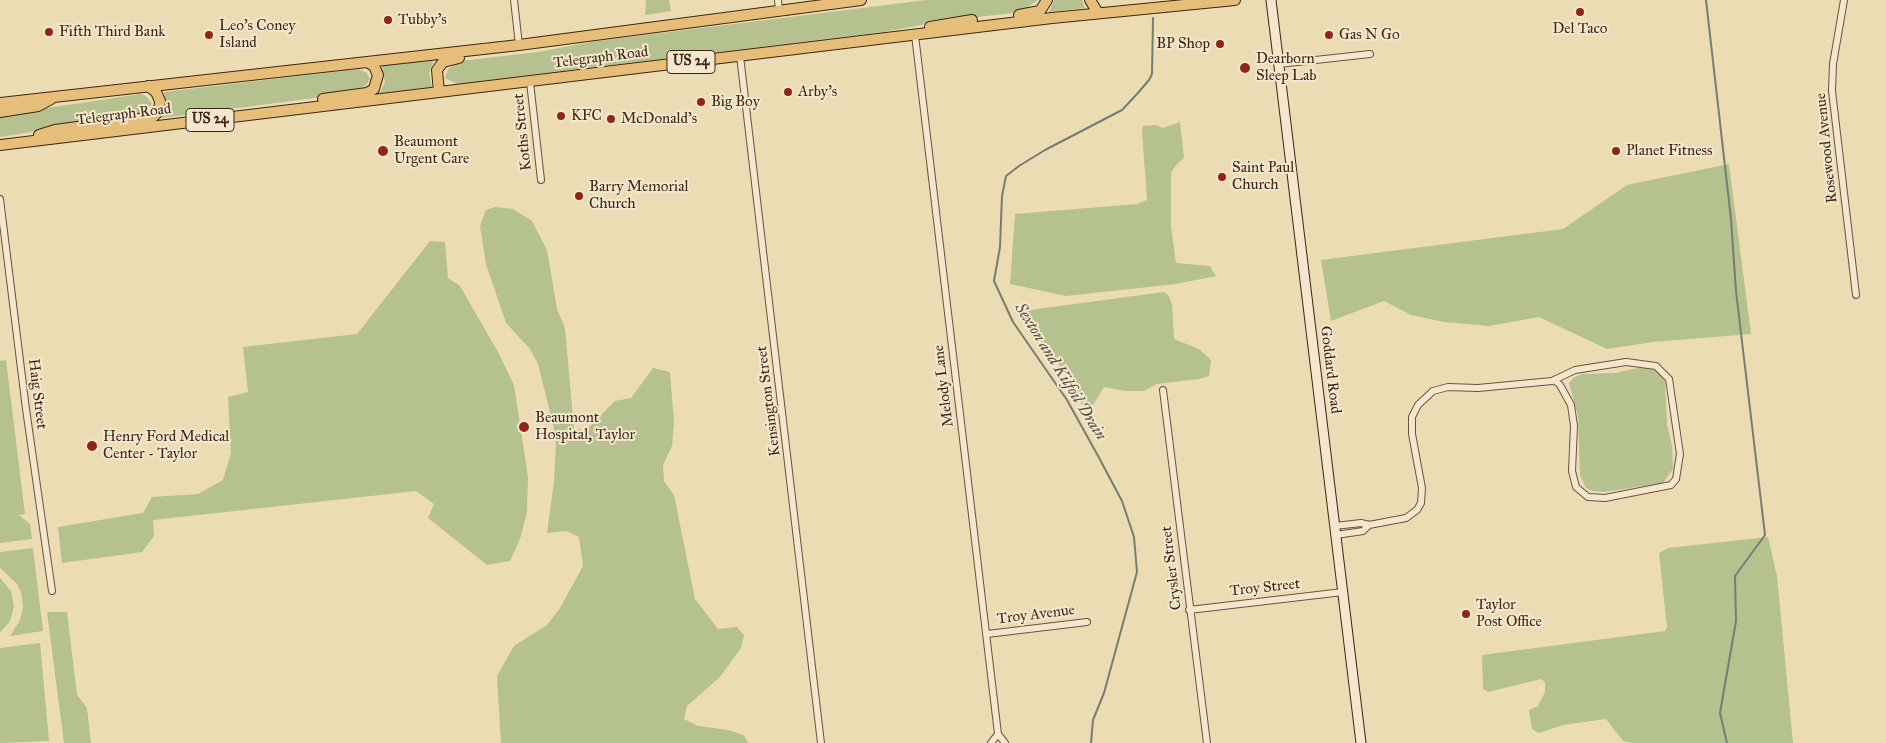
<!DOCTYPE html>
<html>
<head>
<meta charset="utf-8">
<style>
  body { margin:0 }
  canvas { display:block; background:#ecdcb4 }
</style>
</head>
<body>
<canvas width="1886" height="743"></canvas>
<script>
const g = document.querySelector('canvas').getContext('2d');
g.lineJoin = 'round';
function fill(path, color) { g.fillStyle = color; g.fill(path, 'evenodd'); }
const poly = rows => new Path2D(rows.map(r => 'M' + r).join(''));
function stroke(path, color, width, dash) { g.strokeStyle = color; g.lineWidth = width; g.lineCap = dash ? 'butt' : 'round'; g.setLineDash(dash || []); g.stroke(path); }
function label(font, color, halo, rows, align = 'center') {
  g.font = font + ' "IM FELL Great Primer",serif'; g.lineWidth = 4; g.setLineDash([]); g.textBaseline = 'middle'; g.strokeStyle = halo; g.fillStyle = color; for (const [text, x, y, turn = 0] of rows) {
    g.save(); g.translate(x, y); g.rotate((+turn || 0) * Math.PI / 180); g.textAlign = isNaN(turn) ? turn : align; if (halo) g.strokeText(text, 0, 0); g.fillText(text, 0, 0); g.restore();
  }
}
fill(poly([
  [646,0,669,0,671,11,645,15],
  [927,0,1038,0,1021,12,943,21,883,32,457,84,445,78,448,69,461,61,538,52,597,41],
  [1054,0,1082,0,1085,8,1049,12],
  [434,60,429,73,432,87,380,93,385,82,382,66],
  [358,69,367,73,370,79,366,85,352,93,162,118,167,109,164,92],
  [141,94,146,96,152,104,139,115,0,137,0,115],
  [1180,122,1184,158,1176,165,1171,173,1171,226,1176,263,1210,266,1216,276,1176,284,1066,296,1010,284,1015,214,1137,204,1147,200,1142,131,1143,126,1155,125,1163,128],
  [1729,164,1751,334,1653,342,1607,349,1539,317,1489,326,1444,322,1411,315,1384,301,1331,321,1321,260,1563,229,1627,185],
  [495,207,513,209,532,221,547,250,557,309,565,328,574,429,586,430,615,401,631,398,653,368,670,372,674,422,672,446,663,465,664,481,674,495,695,599,718,629,737,627,744,635,741,648,720,677,687,706,684,719,698,726,728,730,744,735,748,743,501,743,497,676,514,646,547,625,560,608,583,566,579,537,567,531,547,533,554,481,556,444,553,424,538,364,530,349,506,323,486,264,480,226,486,210],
  [430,241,445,242,448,278,460,286,498,352,514,385,528,477,527,512,520,539,510,561,487,565,428,518,434,504,416,491,153,520,154,536,142,552,62,563,58,527,143,513,152,497,198,494,223,480,231,453,228,397,248,392,243,347,357,334],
  [1164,292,1169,296,1172,305,1174,339,1199,349,1211,360,1209,376,1199,379,1157,384,1144,391,1125,391,1104,387,1093,405,1082,405,1067,377,1050,351,1023,322,1022,313,1030,310],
  [6,360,25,514,19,515,30,524,32,539,0,543,0,361],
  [1642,367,1659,371,1665,382,1667,424,1672,446,1673,469,1663,483,1604,492,1593,491,1586,488,1580,475,1578,416,1569,383,1573,378,1582,374,1616,373],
  [1768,537,1777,576,1793,743,1632,743,1623,741,1606,719,1563,725,1539,733,1532,729,1529,710,1538,706,1545,692,1545,682,1541,679,1488,692,1483,689,1482,655,1665,631,1667,628,1659,553,1668,548],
  [33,548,43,631,10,636,20,620,23,607,21,592,17,584,0,568,0,552],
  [0,578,11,591,14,606,10,621,0,633],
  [47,612,67,612,77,695,87,708,91,743,64,743],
  [40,643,49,741,0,743,0,648]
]), '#b5c18f');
stroke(poly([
  [1706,0,1731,219,1736,291,1765,535,1735,576,1736,621,1720,713,1727,743],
  [1091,743,1093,720,1104,693,1137,572,1134,537,1122,501,1097,454,1067,400,1013,322,994,281,1000,247,1002,196,1006,176,1019,166,1045,150,1122,110,1137,94,1149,80,1152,74,1153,18]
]), '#757e73', 2);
const minor = poly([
  [514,0,519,45],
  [778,0,779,10],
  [1844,0,1833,64,1832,91,1856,295],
  [915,35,998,734,1005,743],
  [740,56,821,743],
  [1279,64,1370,54],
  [530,82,541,180],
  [0,199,26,409,52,591],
  [1163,390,1207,743],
  [1335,526,1361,523,1369,525,1406,518,1417,510,1421,503,1422,488,1412,434,1412,417,1418,405,1433,391,1448,387,1478,388,1552,381,1575,370,1626,362,1656,366,1669,379,1680,454,1676,479,1671,485,1605,498,1588,497,1576,487,1572,471,1574,426,1571,405,1560,385,1554,380],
  [1336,535,1363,531,1369,525],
  [1189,610,1343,592],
  [987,634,1087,622],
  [991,743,998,734]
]);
const secondary = poly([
  [1271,0,1361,743]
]);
const primary = poly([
  [1090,0,1098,13],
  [1019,15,1040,11,1047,0],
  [930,27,972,20],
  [439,92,437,70,443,62,459,58],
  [323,99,367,93,374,89,378,75,374,66,369,63],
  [0,103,519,45,861,0],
  [0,112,38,106,51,99],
  [39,135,55,130,153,117,159,111,160,101,156,92,148,86],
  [0,145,1052,18,1235,0]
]);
stroke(minor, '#6a523d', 8);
stroke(secondary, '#3f2415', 11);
stroke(primary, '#3f2415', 12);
stroke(minor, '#f3e8ce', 6);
stroke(secondary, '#f3e8ce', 9);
stroke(primary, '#e6be7a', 10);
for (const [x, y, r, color] of [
  [1580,12,5,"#8f2418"],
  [388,20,5,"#8f2418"],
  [49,32,5,"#8f2418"],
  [209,35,5,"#8f2418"],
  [1329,35,5,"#8f2418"],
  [1220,44,5,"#8f2418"],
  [1245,68,6,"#8f2418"],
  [788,92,5,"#8f2418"],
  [701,102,5,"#8f2418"],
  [561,116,5,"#8f2418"],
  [611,119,5,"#8f2418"],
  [383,151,6,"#8f2418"],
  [1616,151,5,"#8f2418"],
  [1222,177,5,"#8f2418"],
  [579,196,5,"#8f2418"],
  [524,427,6,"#8f2418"],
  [92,446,6,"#8f2418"],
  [1466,614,5,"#8f2418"]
]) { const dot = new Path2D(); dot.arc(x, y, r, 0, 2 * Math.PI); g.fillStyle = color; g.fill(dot); stroke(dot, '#f3e8ce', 2); }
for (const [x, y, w] of [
  [691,62,48],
  [210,120,48]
]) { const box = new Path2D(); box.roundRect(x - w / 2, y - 11.5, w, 23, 4); g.fillStyle = '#f3e8ce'; g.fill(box); stroke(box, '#3f2415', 1); }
label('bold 14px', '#3f2415', null, [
  ["US 24",691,62],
  ["US 24",210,120]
]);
label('15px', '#3f2415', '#f3e8ce', [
  ["Tubby's",398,20],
  ["Leo's Coney",219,26],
  ["Island",219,43],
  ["Del Taco",1580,29,"center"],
  ["Fifth Third Bank",59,32],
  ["Gas N Go",1339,35],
  ["BP Shop",1210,44,"right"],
  ["Dearborn",1256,59],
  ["Sleep Lab",1256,76],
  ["Arby's",798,92],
  ["Big Boy",711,102],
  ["KFC",571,116],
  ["McDonald's",621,119],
  ["Beaumont",394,142],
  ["Urgent Care",394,159],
  ["Planet Fitness",1626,151],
  ["Saint Paul",1232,168],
  ["Church",1232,185],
  ["Barry Memorial",589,187],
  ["Church",589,204],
  ["Beaumont",535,418],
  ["Hospital, Taylor",535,435],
  ["Henry Ford Medical",103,437],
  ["Center - Taylor",103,454],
  ["Taylor",1476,605],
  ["Post Office",1476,622]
], 'left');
label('15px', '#3f2415', '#f3e8ce', [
  ["Telegraph Road",601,58,-7],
  ["Telegraph Road",124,115,-7],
  ["Koths Street",523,132,-96],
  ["Rosewood Avenue",1827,148,-96],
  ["Goddard Road",1330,370,83],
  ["Melody Lane",944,386,-97],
  ["Haig Street",37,394,83],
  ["Kensington Street",769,401,-97],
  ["Crysler Street",1172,568,-97],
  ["Troy Street",1265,588,-6],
  ["Troy Avenue",1036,615,-7]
]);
label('italic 16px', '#564a3c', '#f3e8ce', [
  ["Sexton and Kilfoil Drain",1060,372,58]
]);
</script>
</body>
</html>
